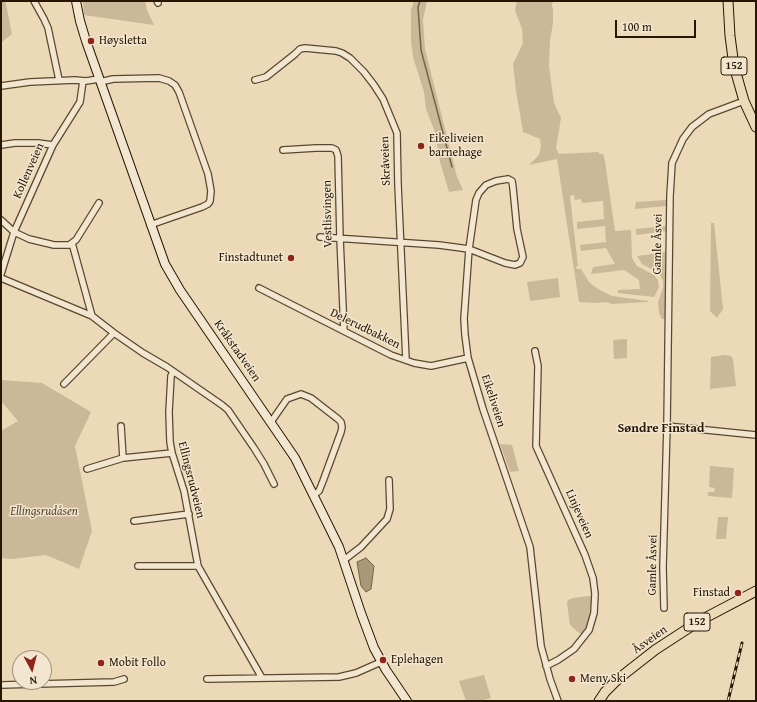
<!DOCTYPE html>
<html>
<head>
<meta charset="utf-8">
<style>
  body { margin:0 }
  #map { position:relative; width:757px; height:702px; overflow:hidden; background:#ecd9b7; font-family:"Gentium Book Plus",serif }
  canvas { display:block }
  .frame { position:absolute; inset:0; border:2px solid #271702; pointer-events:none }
  .north { position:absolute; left:12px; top:650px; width:40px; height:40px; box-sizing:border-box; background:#f3e6d0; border:1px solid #a1937e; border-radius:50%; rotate:173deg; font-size:11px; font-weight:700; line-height:16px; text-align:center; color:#271702 }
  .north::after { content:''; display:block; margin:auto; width:14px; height:18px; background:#8f2418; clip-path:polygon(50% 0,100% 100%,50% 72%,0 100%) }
  .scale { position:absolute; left:615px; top:20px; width:81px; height:18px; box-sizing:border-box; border:2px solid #271702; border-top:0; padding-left:5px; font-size:12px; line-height:14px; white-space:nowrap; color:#271702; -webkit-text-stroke:3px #f3e6d0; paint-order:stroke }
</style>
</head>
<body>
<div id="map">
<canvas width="757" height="702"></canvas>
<div class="frame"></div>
<div class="north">N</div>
<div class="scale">100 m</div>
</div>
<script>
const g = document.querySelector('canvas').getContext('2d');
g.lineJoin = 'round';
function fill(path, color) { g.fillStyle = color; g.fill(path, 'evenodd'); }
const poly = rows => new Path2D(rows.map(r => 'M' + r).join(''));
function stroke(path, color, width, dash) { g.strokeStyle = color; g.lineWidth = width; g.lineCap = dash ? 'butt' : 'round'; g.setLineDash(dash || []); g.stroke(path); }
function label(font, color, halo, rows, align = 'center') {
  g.font = font + ' "Gentium Book Plus",serif'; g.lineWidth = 3; g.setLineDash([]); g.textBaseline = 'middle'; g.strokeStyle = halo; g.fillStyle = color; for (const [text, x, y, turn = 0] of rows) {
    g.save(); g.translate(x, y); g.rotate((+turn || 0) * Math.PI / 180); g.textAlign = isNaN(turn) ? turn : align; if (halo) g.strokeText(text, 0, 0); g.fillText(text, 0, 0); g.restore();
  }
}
fill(poly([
  [1,1,5,1,6,4,12,34,2,42,1,42],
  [83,1,145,1,147,10,154,25,84,15],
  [414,1,427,1,423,20,425,49,457,177,463,190,449,192,440,162,435,132,426,109,424,92,413,57,411,40,411,10],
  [517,1,553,1,552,6,553,10,553,23,550,41,549,66,554,103,561,118,556,148,559,154,599,152,599,154,603,154,605,161,615,231,631,230,632,258,637,266,654,275,658,280,659,287,654,297,618,293,618,290,640,289,639,280,624,270,591,274,593,267,615,264,606,248,581,251,580,245,606,242,605,226,577,229,577,222,604,219,603,201,582,203,581,199,575,200,574,195,570,196,578,266,576,266,577,269,581,269,589,282,598,289,612,296,648,301,648,302,612,304,606,302,596,303,579,302,557,159,529,165,539,155,541,146,540,139,523,132,516,91,513,64,523,43,522,29,515,10],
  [666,200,666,206,635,209,636,202],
  [711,223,714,223,723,309,717,318,710,311],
  [667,226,667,231,636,235,636,229],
  [666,252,665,317,664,319,662,319,659,313,658,302,663,288,663,281,659,273,642,264,637,256],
  [558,278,560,297,530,301,527,282],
  [627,339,627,358,614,359,613,340],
  [725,355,731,356,733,359,736,386,710,389,711,357],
  [1,380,42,383,91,412,75,446,92,531,79,569,46,555,13,559,1,558,1,431,18,421,1,401],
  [500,444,512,445,519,471,510,472],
  [710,466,734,468,732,498,708,496,708,492,714,492,715,488,709,487],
  [718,517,728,517,726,539,716,539],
  [589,596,592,597,593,600,591,617,584,633,582,634,579,633,570,625,567,603,568,600,573,598],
  [484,675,491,698,480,701,466,701,459,681]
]), '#cbb898');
const water = poly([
  [366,558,374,566,371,589,366,592,361,586,357,562,366,558]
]);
fill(water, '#a99779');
stroke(water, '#756449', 1);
stroke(poly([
  [420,1,418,7,421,50,452,167]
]), '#756449', 1.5);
const street = poly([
  [34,1,44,19,48,28,59,80],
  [157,1,158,3],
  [255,80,266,77,295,54,300,49,305,48,336,51,342,53,350,58,364,72,374,85,383,99,397,133,398,185,406,360],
  [100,82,113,79,159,78,169,81,175,85,179,92,208,174,211,191,210,201,208,204,202,207,150,225],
  [1,86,30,82,75,80,86,81,99,79],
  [1,145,15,143,38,143,53,145],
  [283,150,316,148,332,148,336,150,338,156,340,238,344,331],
  [508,179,512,181,513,188,517,229,523,257,520,263,515,265,505,263,469,249,476,200,479,193,486,185,496,181,508,179],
  [1,220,14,232,29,239,54,245,69,245,76,240,99,203],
  [320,237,439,245,469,249,464,319,465,335,468,358,483,409,530,547,541,646,550,679,558,701],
  [72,243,92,316],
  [1,274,14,232,53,145,80,102,83,81],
  [1,278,92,316,114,333,143,353,167,367,222,405,228,410,254,448,264,464,274,484],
  [259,288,391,355,414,363,431,366,468,358],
  [535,351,538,366,536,446,585,555,593,578,595,594,594,613,589,630,574,649,558,660,546,666],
  [173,372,171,376,169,412,170,442,172,453,184,491,198,566,262,678],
  [64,384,114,333],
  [271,422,287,399,301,394,311,398,338,419,341,422,342,427,341,432,323,481,319,491,314,495],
  [121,426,123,458],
  [667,426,756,435],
  [87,469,123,458,172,453],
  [134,521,189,514],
  [344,560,361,547,387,519,390,509,389,480],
  [138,566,198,566],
  [664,608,663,567,667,426,670,196,672,163,683,139,692,127,709,114,744,101],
  [207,679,339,677,356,673,381,662],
  [1,685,114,682,124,679]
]);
const secondary = poly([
  [76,1,80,21,86,41,165,264,180,290,295,458,339,547,361,613,374,648,386,670,407,701]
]);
const primary = poly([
  [728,1,730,36,734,66,744,101,756,127],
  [599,701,605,692,618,679,655,650,701,620,756,591]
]);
stroke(street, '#58482f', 8);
stroke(secondary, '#271702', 10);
stroke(primary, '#271702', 11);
stroke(street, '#f3e6d0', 5.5);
stroke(secondary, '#f3e6d0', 8);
stroke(primary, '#ecd9b7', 9);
const rail = poly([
  [728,701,742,643]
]);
stroke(rail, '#271702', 3);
stroke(rail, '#f3e6d0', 1.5, [4.5]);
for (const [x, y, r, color] of [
  [91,41,4,"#8f2418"],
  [421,146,4,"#8f2418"],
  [291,258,4,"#8f2418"],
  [738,593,4,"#8f2418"],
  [383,660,4,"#8f2418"],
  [101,663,4,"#8f2418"],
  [572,679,4,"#8f2418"]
]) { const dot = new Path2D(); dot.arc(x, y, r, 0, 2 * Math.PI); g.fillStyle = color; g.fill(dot); stroke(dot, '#f3e6d0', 1.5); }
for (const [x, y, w] of [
  [734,66,26],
  [697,622,26]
]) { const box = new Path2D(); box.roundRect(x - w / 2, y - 9, w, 18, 3); g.fillStyle = '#f3e6d0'; g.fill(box); stroke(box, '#271702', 1); }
label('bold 11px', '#271702', null, [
  ["152",734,66],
  ["152",697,622]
]);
label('12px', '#271702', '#f3e6d0', [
  ["Høysletta",99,41],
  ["Eikeliveien",429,139],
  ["barnehage",429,153],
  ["Finstadtunet",283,258,"right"],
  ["Finstad",730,593,"right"],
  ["Eplehagen",391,660],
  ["Mobit Follo",109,663],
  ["Meny Ski",580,679]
], 'left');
label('12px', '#271702', '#f3e6d0', [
  ["Skråveien",386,161,-92],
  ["Kollenveien",29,171,-66],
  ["Vestlisvingen",328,214,-91],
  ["Gamle Åsvei",658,244,-89],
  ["Delerudbakken",365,329,26],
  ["Kråkstadveien",237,351,55],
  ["Eikeliveien",493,401,72],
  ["Ellingsrudveien",191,480,76],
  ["Linjeveien",579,514,66],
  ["Gamle Åsvei",653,565,-89],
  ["Åsveien",650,640,-35]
]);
label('italic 12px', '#58472f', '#f3e6d0', [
  ["Ellingsrudåsen",44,512]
]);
label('bold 13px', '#271702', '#f3e6d0', [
  ["Søndre Finstad",661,429]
]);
</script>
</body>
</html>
